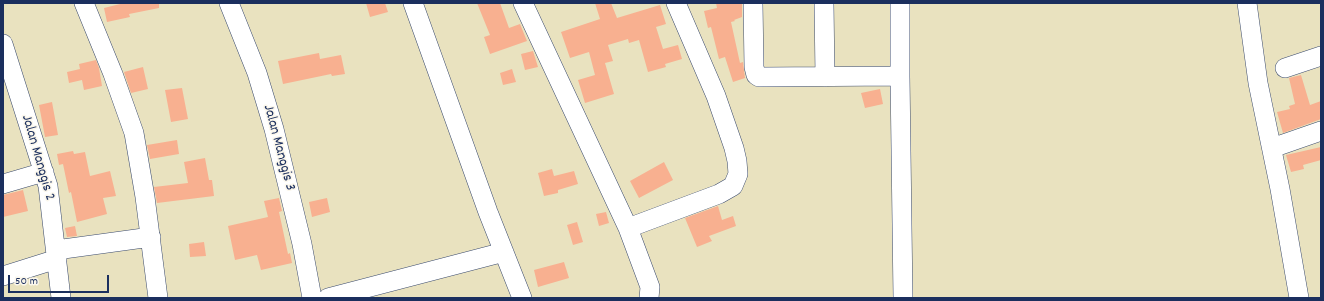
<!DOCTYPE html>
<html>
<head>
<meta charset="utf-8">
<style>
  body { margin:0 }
  #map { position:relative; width:1324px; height:301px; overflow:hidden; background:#e9e2bf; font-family:Dekko,sans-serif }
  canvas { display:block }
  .frame { position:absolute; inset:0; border:4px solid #1b2f5e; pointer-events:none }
  .scale { position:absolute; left:8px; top:275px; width:101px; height:18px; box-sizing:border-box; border:2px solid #1b2f5e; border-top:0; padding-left:5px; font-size:12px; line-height:14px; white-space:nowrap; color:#1b2f5e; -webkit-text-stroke:3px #fbf7ec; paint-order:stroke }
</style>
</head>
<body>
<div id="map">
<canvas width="1324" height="301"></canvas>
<div class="frame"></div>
<div class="scale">50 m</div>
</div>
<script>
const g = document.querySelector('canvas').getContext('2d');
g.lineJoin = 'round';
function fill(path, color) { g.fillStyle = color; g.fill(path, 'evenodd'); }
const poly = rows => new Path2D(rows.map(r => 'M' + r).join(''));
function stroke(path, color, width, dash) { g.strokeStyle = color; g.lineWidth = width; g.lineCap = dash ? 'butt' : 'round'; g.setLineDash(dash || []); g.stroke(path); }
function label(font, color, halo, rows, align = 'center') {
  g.font = font + ' Dekko,sans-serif'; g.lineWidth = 3; g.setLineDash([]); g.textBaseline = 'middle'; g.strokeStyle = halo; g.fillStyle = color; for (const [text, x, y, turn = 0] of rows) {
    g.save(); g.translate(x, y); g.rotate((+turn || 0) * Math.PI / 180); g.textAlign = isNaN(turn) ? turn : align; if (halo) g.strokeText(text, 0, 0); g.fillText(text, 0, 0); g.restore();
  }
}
fill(poly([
  [124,3,159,3,159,8,129,14,130,17,107,22,104,8],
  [366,3,385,3,388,12,370,17],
  [477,3,500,3,509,28,520,24,527,41,490,54,484,37,490,35],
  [595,3,611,3,617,18,660,5,666,24,656,27,663,49,678,45,682,59,665,64,666,67,648,72,639,40,629,43,628,39,608,45,613,61,605,63,614,94,585,103,578,80,595,75,589,52,570,58,561,32,600,19],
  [716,3,742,3,742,17,734,20,735,21,731,22,740,63,743,62,745,78,733,82,725,57,719,59,711,27,708,28,704,11,717,8],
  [533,51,538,67,525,70,521,54],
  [319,53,320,59,341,55,345,74,332,76,331,74,283,84,278,61],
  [96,60,99,68,102,86,84,90,82,80,69,83,67,72,80,69,79,64],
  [143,67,148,89,131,93,124,72],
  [512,69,516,82,503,85,500,73],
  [1301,75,1310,105,1321,101,1321,119,1283,133,1277,112,1290,109,1289,106,1295,104,1289,78],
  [182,88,188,119,171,122,165,90],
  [880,89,883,104,865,108,861,93],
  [52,102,58,135,45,137,39,105],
  [177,140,179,154,150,159,147,145],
  [1321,147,1321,160,1303,165,1304,169,1291,172,1286,155],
  [73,151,74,154,85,152,90,176,110,171,116,196,103,198,107,214,77,222,71,192,69,193,63,164,59,165,57,154],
  [205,158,209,180,212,180,214,196,157,203,154,187,188,183,184,162],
  [664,162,673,180,639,198,630,181],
  [552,169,554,176,574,171,578,184,558,190,558,193,544,196,538,173],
  [23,190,28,211,3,217,3,195],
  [279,198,282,211,279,212,288,254,290,253,292,263,261,270,257,255,235,260,228,226,268,217,264,201],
  [327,198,330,212,312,217,309,202],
  [718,206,722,220,733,216,736,226,709,236,712,241,697,247,685,218],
  [606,212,609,223,599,226,596,214],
  [577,222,583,242,573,245,567,225],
  [75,226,77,236,67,237,65,228],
  [204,242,206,256,190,257,189,244],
  [564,262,569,278,538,287,534,270]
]), '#f8b090');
const minor = poly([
  [84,3,113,74,134,133,145,197,158,298],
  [229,3,257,73,274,129,302,244,312,298],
  [413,3,488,212,522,298],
  [523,3,628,228,650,287,649,298],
  [753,3,754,67,756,75,759,77,900,76],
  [824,3,825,77],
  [900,3,900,76,903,298],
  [1247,3,1258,83,1280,189,1299,298],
  [3,44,48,186,61,298],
  [1285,68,1321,56],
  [1272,148,1321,131],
  [3,184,44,172],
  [628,228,719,194,733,186,738,174,737,161,734,148,716,96,676,3],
  [56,250,151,237],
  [3,276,57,259],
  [328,298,504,252]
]);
stroke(minor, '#3a4a6d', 20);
stroke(minor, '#fff', 19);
label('15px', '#1b2f5e', '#fbf7ec', [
  ["Jalan Manggis 3",278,148,75],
  ["Jalan Manggis 2",37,158,74]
]);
</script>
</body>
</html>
